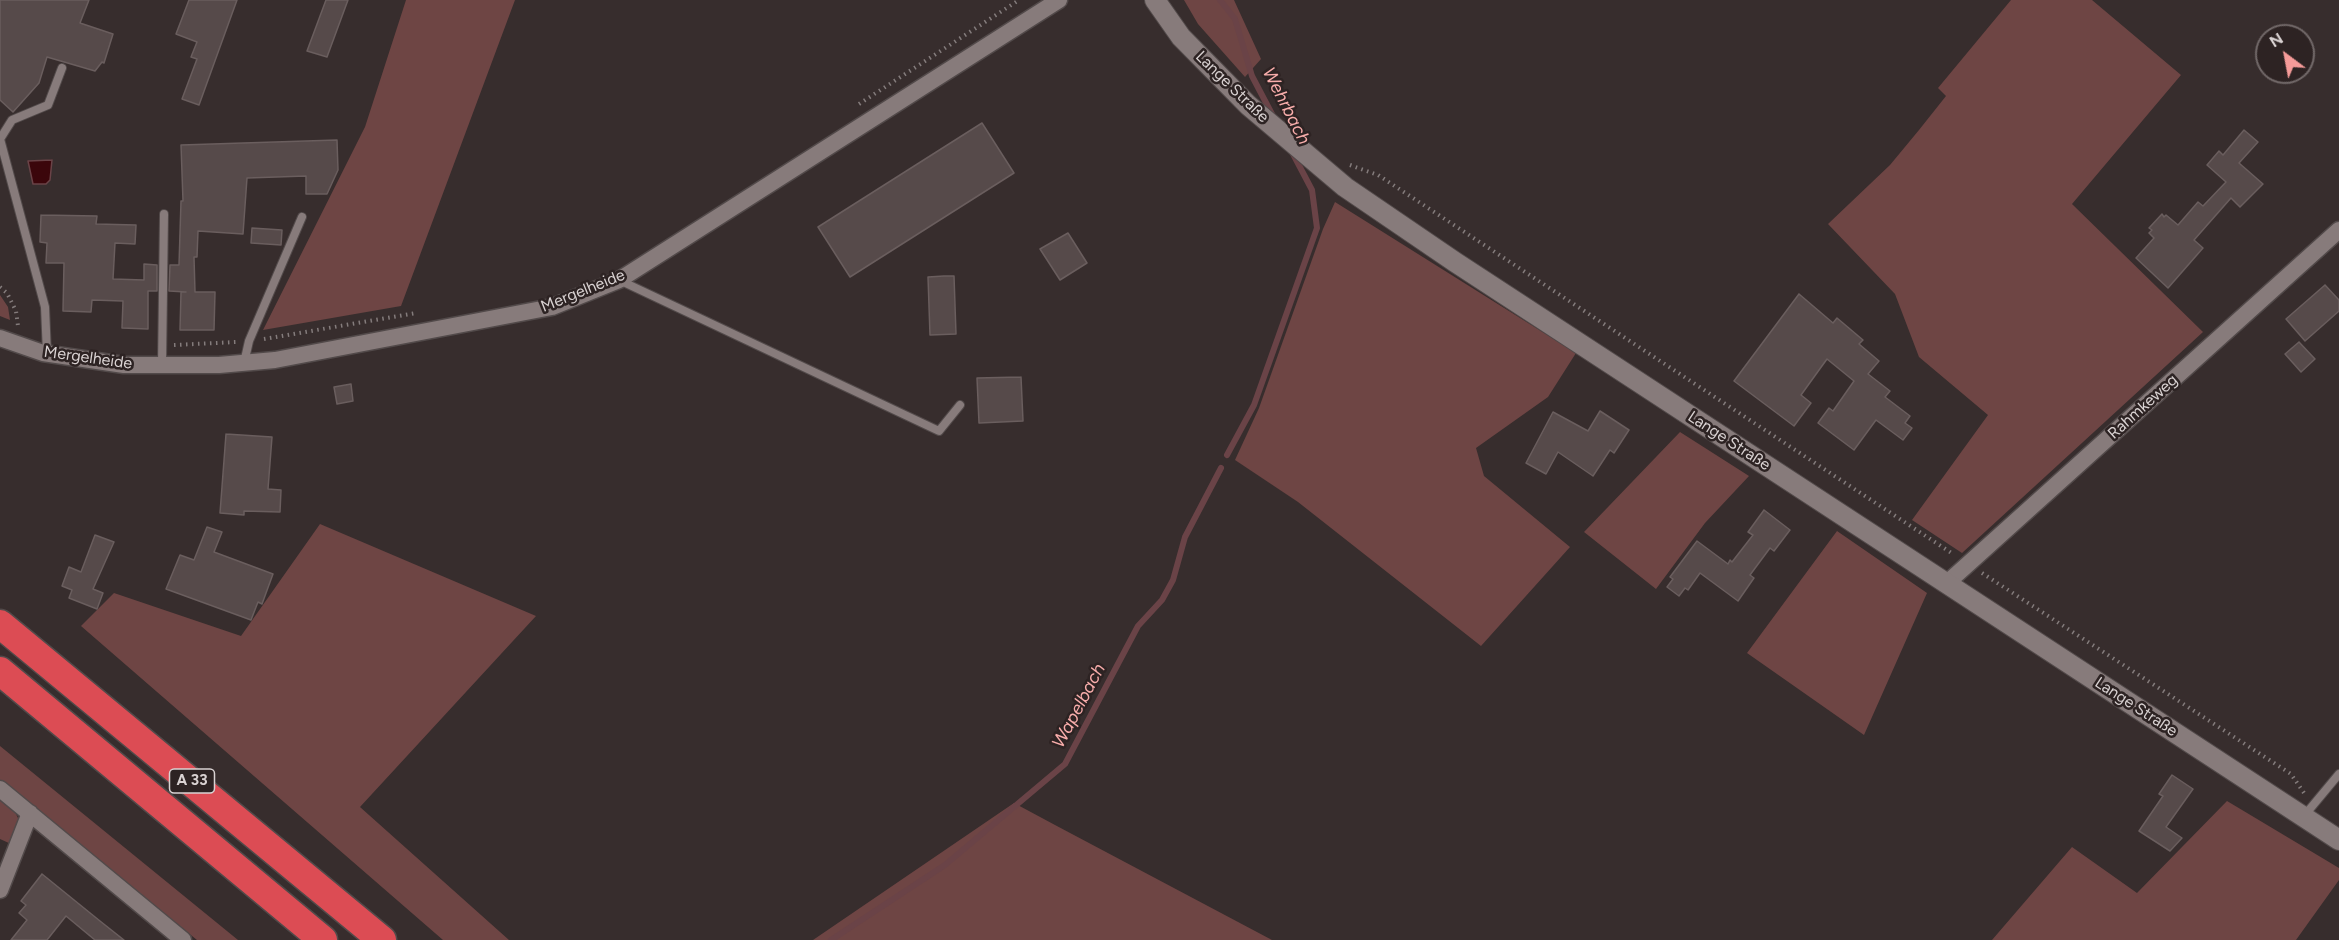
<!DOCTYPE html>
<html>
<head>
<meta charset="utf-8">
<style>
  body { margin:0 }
  #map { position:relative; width:2339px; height:940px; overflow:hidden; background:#372d2d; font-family:Figtree,sans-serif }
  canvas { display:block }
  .north { position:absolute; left:2255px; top:24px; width:60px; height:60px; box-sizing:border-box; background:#2d2323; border:2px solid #726969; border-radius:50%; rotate:328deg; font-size:16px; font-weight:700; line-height:24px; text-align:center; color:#d9d2d2 }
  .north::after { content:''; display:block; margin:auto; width:21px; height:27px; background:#f59b99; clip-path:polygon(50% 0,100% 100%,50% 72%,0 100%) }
</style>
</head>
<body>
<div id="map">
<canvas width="2339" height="940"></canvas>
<div class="north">N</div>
</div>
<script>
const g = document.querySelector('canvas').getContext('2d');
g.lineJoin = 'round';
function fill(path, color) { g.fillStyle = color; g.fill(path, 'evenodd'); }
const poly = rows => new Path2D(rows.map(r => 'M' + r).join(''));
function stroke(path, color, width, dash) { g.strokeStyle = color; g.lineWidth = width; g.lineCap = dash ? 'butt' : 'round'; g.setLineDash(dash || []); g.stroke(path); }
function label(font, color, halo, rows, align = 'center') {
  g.font = font + ' Figtree,sans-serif'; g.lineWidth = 5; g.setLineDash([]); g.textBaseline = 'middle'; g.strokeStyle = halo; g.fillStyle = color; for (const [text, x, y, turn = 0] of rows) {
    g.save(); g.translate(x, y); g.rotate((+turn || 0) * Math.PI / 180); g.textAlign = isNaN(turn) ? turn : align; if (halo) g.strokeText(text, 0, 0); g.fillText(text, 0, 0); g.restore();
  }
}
fill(poly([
  [406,0,515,0,401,306,263,330,365,127],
  [1184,0,1234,0,1261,59,1245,77,1198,24],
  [2011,0,2092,0,2181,75,2072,204,2203,332,1962,553,1912,520,1988,415,1919,357,1895,294,1828,224,1890,165,1919,130,1946,96,1938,88],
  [1335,202,1576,353,1548,397,1476,448,1484,476,1570,547,1481,646,1298,502,1235,460,1259,408,1323,229],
  [0,295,8,307,10,320,0,316],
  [1680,432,1749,476,1705,523,1656,589,1584,532],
  [320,524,536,616,360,807,509,940,443,940,81,626,114,593,241,636],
  [1837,531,1927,593,1864,735,1747,653],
  [0,746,238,940,197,940,0,781],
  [0,796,11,804,19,820,11,844,0,839],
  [2227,801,2339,868,2339,880,2296,940,1992,940,2072,847,2137,893],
  [1014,803,1055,825,1272,940,813,940]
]), '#6e4544');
const water = poly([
  [52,160,50,180,46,184,33,184,28,161,52,160]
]);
fill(water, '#3b060b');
stroke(water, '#6a4347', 1.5);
stroke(poly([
  [1220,0,1235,19,1252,76,1273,116],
  [1227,455,1254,405,1317,228,1312,190,1292,152],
  [831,940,945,865,1065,764,1138,626,1162,600,1173,580,1185,537,1221,468]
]), '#6a4347', 6);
const building = poly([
  [0,0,89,0,80,23,113,34,104,63,102,62,95,71,47,57,39,83,13,112,0,100,0,0],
  [189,0,237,0,199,105,182,99,197,59,191,57,197,42,176,34,189,0],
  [326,0,348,0,327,57,307,51,326,0],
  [982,123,1014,173,850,277,818,227,982,123],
  [2244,130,2258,142,2239,163,2263,184,2240,207,2231,198,2194,240,2203,248,2168,288,2136,258,2154,238,2149,233,2152,230,2149,228,2162,214,2164,217,2166,215,2178,225,2198,202,2203,206,2226,182,2207,165,2219,151,2223,155,2244,130],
  [337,140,338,170,327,194,306,194,306,176,247,178,243,234,198,231,197,257,194,257,195,292,215,292,214,330,180,330,181,292,186,292,169,291,170,265,179,265,181,201,183,201,181,145,337,140],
  [41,215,97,216,96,224,136,225,135,244,115,243,113,279,144,280,144,264,157,265,157,291,148,291,148,329,122,328,123,301,92,300,91,312,63,311,64,263,46,263,47,243,40,242,41,215],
  [252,228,282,230,281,245,251,243,252,228],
  [1068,233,1087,263,1060,280,1040,249,1068,233],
  [944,276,954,276,956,334,930,335,928,277,944,276],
  [2325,285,2339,300,2339,311,2305,341,2286,319,2325,285],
  [1799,294,1833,323,1837,318,1863,340,1859,344,1879,361,1868,374,1890,391,1885,397,1910,416,1905,423,1912,428,1903,440,1876,420,1854,450,1818,423,1829,408,1833,411,1854,381,1827,359,1801,395,1811,403,1794,426,1734,381,1799,294],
  [2299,342,2315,359,2301,372,2285,354,2299,342],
  [1021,377,1023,421,979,423,977,378,1021,377],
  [351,384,353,401,337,404,334,387,351,384],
  [1600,411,1629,430,1614,453,1610,450,1593,476,1558,452,1546,474,1526,463,1553,412,1588,431,1600,411],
  [226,434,272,437,268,489,281,490,280,512,244,511,244,515,220,513,226,434],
  [1764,510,1790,530,1774,551,1770,548,1750,575,1754,578,1738,601,1700,573,1688,590,1685,588,1679,596,1667,587,1673,579,1670,577,1697,541,1728,564,1730,560,1732,562,1753,535,1748,532,1764,510],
  [207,527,222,532,214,552,273,574,262,604,258,602,251,620,166,589,180,555,194,560,207,527],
  [95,535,114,542,93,589,103,593,97,609,69,598,72,590,62,586,69,567,81,572,95,535],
  [2172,775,2193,789,2166,827,2182,838,2170,851,2139,831,2163,796,2159,794,2172,775],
  [42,874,100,921,124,940,95,940,66,916,47,940,11,940,27,920,19,913,26,905,21,901,42,874]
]);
fill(building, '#564a4a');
stroke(building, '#6a5e5e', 1.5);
const service = poly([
  [619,280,939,431,960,405],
  [47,354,45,307,0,139,12,120,48,105,62,68],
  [244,363,249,341,302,217],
  [162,365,164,214],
  [2304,816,2339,774]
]);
const minor = poly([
  [0,338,43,353,124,365,219,365,275,360,552,307,619,280,1059,0],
  [1947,583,2339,230],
  [0,789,183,940],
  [0,890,30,813]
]);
const tertiary = poly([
  [1155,0,1181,37,1248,105,1345,187,1455,262,2339,840]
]);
const motorway = poly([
  [0,624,382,940],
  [0,671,323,940]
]);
stroke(service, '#524a4a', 10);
stroke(minor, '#524a4a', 19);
stroke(tertiary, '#524a4a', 22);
stroke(motorway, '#524a4a', 31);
stroke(poly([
  [859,104,1019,0],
  [1350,165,1378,175,1953,554],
  [0,287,7,293,16,311,18,326],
  [264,339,416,313],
  [174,345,236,342],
  [1982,573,2291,774,2304,793]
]), '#847c7c', 4, [1.5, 4.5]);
stroke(service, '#877b7b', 8);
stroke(minor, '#877b7b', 16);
stroke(tertiary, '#877b7b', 20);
stroke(motorway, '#dc4c54', 28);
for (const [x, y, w] of [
  [192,781,45]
]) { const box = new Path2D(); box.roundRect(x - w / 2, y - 12, w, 24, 4.5); g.fillStyle = '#2d2323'; g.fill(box); stroke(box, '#d9d2d2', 1.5); }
label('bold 15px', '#d9d2d2', null, [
  ["A 33",192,781]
]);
label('16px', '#d9d2d2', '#2d2323', [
  ["Lange Straße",1232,87,44],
  ["Mergelheide",583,291,-22],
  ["Mergelheide",88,358,8],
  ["Rahmkeweg",2143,407,-42],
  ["Lange Straße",1729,441,33],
  ["Lange Straße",2136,707,33]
]);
label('italic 18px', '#f8adab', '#2d2323', [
  ["Wehrbach",1286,106,63],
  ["Wapelbach",1079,706,-62]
]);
</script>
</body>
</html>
